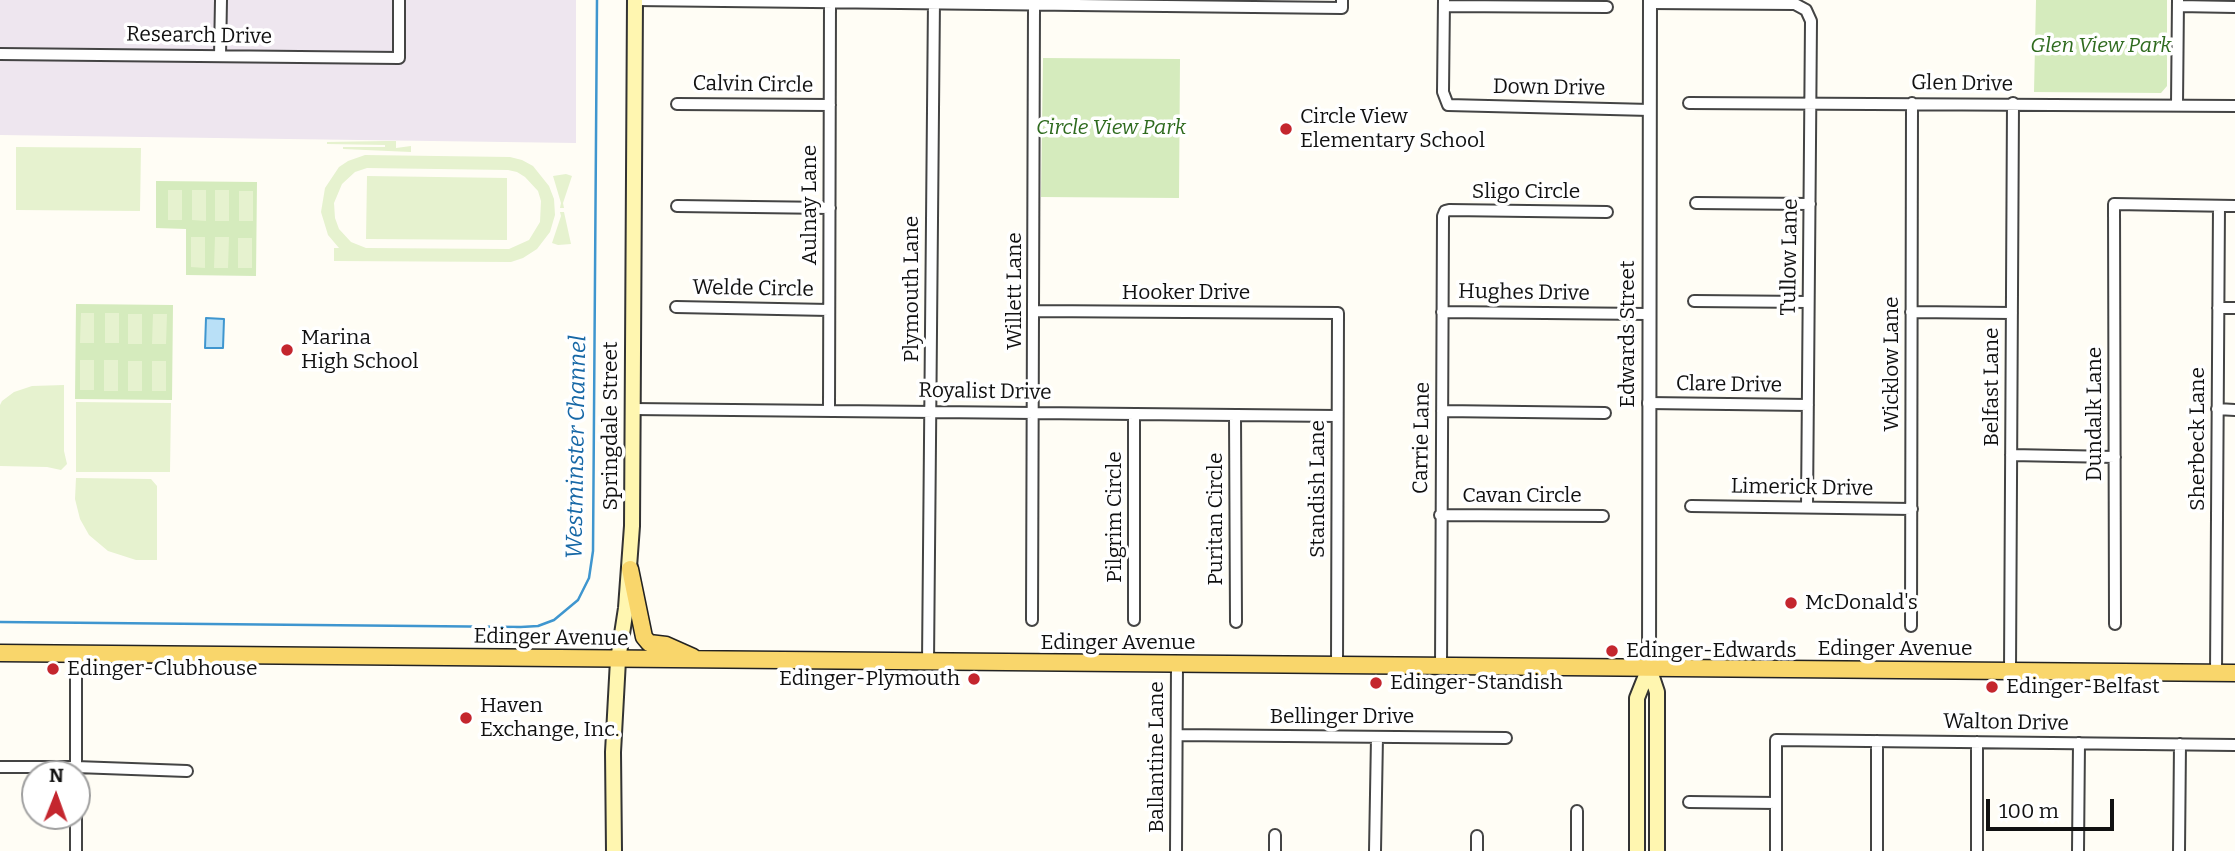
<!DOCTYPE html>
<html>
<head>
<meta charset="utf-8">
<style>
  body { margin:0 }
  #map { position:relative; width:2235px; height:851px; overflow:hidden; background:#fffdf5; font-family:Bitter,serif }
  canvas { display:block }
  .north { position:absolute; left:21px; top:760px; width:70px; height:70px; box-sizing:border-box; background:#fff; border:2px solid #a0a0a0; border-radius:50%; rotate:1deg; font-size:19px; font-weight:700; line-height:28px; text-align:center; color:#111 }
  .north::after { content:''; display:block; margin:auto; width:24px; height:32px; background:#c4262e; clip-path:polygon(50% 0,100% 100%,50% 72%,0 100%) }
  .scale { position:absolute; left:1986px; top:799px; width:128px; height:32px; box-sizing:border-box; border:4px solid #111; border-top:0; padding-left:9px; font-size:21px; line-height:24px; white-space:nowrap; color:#111; -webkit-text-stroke:5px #fff; paint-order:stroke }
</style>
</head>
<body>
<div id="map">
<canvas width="2235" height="851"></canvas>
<div class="north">N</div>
<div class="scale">100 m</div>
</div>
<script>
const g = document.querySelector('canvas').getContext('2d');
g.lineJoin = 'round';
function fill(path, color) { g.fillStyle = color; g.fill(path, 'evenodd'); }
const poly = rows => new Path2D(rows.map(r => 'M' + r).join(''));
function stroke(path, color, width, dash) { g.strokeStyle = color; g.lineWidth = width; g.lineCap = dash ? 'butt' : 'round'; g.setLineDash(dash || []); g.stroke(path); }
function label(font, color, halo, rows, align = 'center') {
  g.font = font + ' Bitter,serif'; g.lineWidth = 7; g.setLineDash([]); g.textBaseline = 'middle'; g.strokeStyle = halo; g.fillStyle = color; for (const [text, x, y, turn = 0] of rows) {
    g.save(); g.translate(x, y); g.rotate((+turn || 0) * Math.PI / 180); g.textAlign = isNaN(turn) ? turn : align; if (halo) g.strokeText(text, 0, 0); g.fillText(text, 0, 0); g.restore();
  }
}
fill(poly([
  [0,0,576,0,576,143,0,135]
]), '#eee6ef');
fill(poly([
  [2036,0,2167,0,2167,86,2161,93,2034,92],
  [1043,58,1180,59,1179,198,1041,197],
  [156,181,257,182,256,276,186,275,186,229,156,228],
  [76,304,173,305,172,400,75,399]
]), '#d5ebbd');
fill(poly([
  [385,141,396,141,396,148,411,146,411,152,343,149,343,147,385,147,385,145,327,144,327,142],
  [16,147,141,148,140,211,16,210],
  [365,155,510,157,522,160,533,166,549,186,554,199,555,215,550,232,537,249,523,258,511,262,334,261,334,248,339,248,328,235,321,212,325,188,339,167,348,161],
  [367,168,508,170,517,172,525,177,538,191,541,201,540,222,529,240,509,249,366,248,351,242,339,229,335,218,334,203,342,184,355,172],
  [566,174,572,176,563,203,564,208,560,208,561,203,553,176],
  [367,176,507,178,507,240,366,239],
  [168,190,182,190,182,220,168,220],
  [192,190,206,190,206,221,192,220],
  [215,190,229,190,229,221,215,221],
  [239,191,253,191,253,221,239,221],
  [560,212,564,212,571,244,558,245,552,243,561,216],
  [191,237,205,237,205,268,191,267],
  [215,237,229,237,228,268,214,268],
  [238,238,252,238,252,268,238,268],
  [81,313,94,313,94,343,80,343],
  [105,313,119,313,119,343,105,343],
  [128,314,142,314,142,344,128,344],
  [153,314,167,314,166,344,152,344],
  [80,360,94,360,94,390,80,390],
  [104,360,118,360,118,391,104,391],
  [128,361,142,361,142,391,128,391],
  [152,361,166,361,166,391,152,391],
  [64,385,64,451,67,464,61,470,47,467,0,466,0,405,2,401,14,392,32,386],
  [76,402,171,403,170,472,76,472],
  [76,478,151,479,157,486,157,560,136,560,108,551,89,535,80,519,75,499]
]), '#e6f2cf');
const water = poly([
  [206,318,224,319,223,348,205,348,206,318]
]);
fill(water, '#b9e0f7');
stroke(water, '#3f96cf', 2);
stroke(poly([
  [0,622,521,627,538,626,554,620,578,600,589,578,593,551,597,0]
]), '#3f96cf', 2.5);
const minor = poly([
  [635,0,1342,8,1342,0],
  [1444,0,1443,92,1448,105,1650,110],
  [1650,3,1795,4,1806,10,1811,21,1807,507],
  [1444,6,1607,7],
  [2178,6,2235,7],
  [0,54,399,58,399,0],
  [220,56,221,0],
  [1689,103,2235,106],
  [677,104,830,105],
  [2177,105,2178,0],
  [1696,203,1810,204],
  [677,206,830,208],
  [1694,301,1808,302],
  [676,307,829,310],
  [2218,308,2235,308],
  [1034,311,1338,313,1337,665],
  [1442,312,1648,314],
  [1911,312,2012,313],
  [1648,403,1808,405],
  [632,409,1337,416],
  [829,409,830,0],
  [2217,409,2235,410],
  [1442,411,1605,413],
  [1134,414,1134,620],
  [1235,415,1236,622],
  [2011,455,2115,457],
  [1691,506,1912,509],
  [1440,515,1603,516],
  [1032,620,1034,5],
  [2115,624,2114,204,2235,206],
  [1911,626,1912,103],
  [76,654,76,774],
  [928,662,934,0],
  [1441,666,1443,216,1445,211,1449,210,1607,212],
  [2010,671,2013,103],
  [2216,673,2219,206],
  [1177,735,1506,738],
  [1977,742,1977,851],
  [0,767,76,767,187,771],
  [1689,802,1776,803],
  [1577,811,1577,851],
  [1275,835,1275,851],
  [76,851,76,816],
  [1176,851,1177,664],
  [1375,851,1377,737],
  [1477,851,1477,836],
  [1776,851,1776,740,2235,745],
  [1877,851,1877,741],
  [2078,851,2079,743],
  [2179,851,2180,744]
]);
const tertiary = poly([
  [1649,668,1650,0]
]);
const secondary = poly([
  [1649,668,1657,692,1657,851],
  [614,851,613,752,618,660,626,608,632,526,635,0],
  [1637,851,1637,698,1649,668]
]);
const primary = poly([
  [630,569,644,637,649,643,666,645,693,657],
  [0,653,2235,673]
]);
stroke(minor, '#444', 14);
stroke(tertiary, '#444', 16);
stroke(secondary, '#333', 18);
stroke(primary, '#222', 19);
stroke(minor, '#fff', 10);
stroke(tertiary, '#fff', 12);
stroke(secondary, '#fff6b0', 14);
stroke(primary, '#f9d66b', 16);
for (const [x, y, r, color] of [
  [1286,129,7,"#c4262e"],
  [287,350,7,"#c4262e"],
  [1791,603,7,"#c4262e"],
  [1612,651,7,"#c4262e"],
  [53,669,7,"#c4262e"],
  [974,679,7,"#c4262e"],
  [1376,683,7,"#c4262e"],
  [1992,687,7,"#c4262e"],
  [466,718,7,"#c4262e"]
]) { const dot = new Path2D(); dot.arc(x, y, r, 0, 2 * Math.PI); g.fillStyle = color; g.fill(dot); stroke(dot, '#fff', 2.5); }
label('21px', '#111', '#fff', [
  ["Research Drive",199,36,1],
  ["Glen Drive",1962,84,1],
  ["Calvin Circle",753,85,1],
  ["Down Drive",1549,88,1],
  ["Sligo Circle",1526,192],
  ["Aulnay Lane",810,205,-90],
  ["Tullow Lane",1790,257,-89],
  ["Welde Circle",753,289,1],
  ["Plymouth Lane",912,289,-90],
  ["Willett Lane",1015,291,-90],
  ["Hooker Drive",1186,293],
  ["Hughes Drive",1524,293,1],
  ["Edwards Street",1628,334,-90],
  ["Wicklow Lane",1892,364,-90],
  ["Clare Drive",1729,385,1],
  ["Belfast Lane",1992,387,-90],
  ["Royalist Drive",985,392,1],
  ["Dundalk Lane",2095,414,-90],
  ["Springdale Street",611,426,-90],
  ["Carrie Lane",1422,438,-89],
  ["Sherbeck Lane",2198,439,-90],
  ["Limerick Drive",1802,488,1],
  ["Standish Lane",1318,489,-90],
  ["Cavan Circle",1522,496],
  ["Pilgrim Circle",1115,517,-90],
  ["Puritan Circle",1216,519,-90],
  ["Edinger Avenue",551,638,1],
  ["Edinger Avenue",1118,643],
  ["Edinger Avenue",1895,649],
  ["Bellinger Drive",1342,717],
  ["Walton Drive",2006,723,1],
  ["Ballantine Lane",1157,757,-90]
]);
label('italic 21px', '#2f6b1f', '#fff', [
  ["Glen View Park",2101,46],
  ["Circle View Park",1111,128]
]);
label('21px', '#111', '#fff', [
  ["Circle View",1300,117],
  ["Elementary School",1300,141],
  ["Marina",301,338],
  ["High School",301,362],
  ["McDonald's",1805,603],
  ["Edinger-Edwards",1626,651],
  ["Edinger-Clubhouse",67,669],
  ["Edinger-Plymouth",960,679,"right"],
  ["Edinger-Standish",1390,683],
  ["Edinger-Belfast",2006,687],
  ["Haven",480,706],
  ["Exchange, Inc.",480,730]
], 'left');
label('italic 23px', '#1768a6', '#fff', [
  ["Westminster Channel",577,447,-89]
]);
</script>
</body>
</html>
